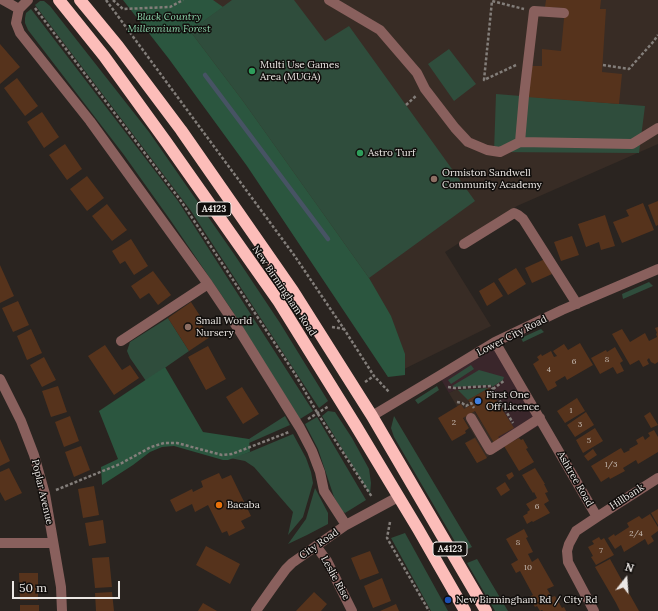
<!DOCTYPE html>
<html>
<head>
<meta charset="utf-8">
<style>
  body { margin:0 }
  #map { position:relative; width:658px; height:611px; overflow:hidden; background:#2a2420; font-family:Lora,serif }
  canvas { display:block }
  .north { position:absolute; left:606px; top:559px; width:40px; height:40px; -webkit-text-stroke:3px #110e0c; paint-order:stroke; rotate:17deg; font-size:11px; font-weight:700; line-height:16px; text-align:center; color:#ece8e5 }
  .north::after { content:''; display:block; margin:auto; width:14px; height:18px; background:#ece8e5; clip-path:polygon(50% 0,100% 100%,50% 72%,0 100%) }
  .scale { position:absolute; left:12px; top:581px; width:108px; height:18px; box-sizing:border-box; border:2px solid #ece8e5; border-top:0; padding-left:5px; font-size:12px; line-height:14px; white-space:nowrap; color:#ece8e5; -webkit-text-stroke:3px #110e0c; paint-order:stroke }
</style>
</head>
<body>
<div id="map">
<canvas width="658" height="611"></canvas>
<div class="north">N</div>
<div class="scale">50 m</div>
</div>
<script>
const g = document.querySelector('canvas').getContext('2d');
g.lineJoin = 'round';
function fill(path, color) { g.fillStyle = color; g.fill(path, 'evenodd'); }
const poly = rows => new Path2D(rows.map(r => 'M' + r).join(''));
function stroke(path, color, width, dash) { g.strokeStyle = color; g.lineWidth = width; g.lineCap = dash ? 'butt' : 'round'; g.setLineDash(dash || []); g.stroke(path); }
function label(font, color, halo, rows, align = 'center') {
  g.font = font + ' Lora,serif'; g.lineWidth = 3; g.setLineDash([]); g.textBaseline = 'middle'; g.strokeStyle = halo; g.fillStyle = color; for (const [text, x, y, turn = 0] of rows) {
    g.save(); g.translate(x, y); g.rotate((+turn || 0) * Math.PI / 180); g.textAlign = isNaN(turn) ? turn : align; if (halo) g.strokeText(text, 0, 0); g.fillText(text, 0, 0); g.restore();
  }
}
fill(poly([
  [495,342,543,423,499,450,468,400,488,388,455,390,449,393,439,376]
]), '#3a262b');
fill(poly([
  [174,0,658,0,658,144,517,206,445,252,491,326,388,377,184,26],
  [489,388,468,401,499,450,477,463,465,443,475,437,449,393,455,390]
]), '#382c25');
fill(poly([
  [232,0,294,0,325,41,349,26,475,201,369,278,243,101,190,31],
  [40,1,44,1,50,6,149,132,234,254,280,323,328,401,319,408,191,211,35,5],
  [31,9,178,201,313,411,300,419,231,309,171,221,124,155,28,30,25,23,25,18,26,13],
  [449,49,476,84,454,101,428,64],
  [496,94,645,106,639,153,494,152],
  [649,282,653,286,623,299,622,294],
  [168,318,189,351,146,381,130,358,127,351,130,342],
  [541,329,544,332,523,342,521,338],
  [471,365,474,369,451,384,448,380],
  [479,370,504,377,503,380,492,387,491,385,455,387,452,386],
  [437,386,439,390,418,404,415,400],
  [489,388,468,400,458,390],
  [328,411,335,412,352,438,369,469,371,483,370,494,322,416],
  [285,416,290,425,249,443,249,439],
  [394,416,472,547,461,552,394,437,391,428],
  [317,417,366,500,345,513,342,511,334,497,318,449,305,424],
  [293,434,306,458,311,472,313,483,303,517,288,535,293,512,254,467,245,461,230,458,250,452],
  [315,488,328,513,328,524,307,535,288,544,306,519],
  [405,533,448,611,431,611,391,538],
  [477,559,508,611,495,611,467,563]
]), '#2f4d3c');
fill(poly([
  [123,0,213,0,223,7,190,31,243,101,369,278,391,316,405,354,405,375,388,377,247,166,169,59],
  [165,367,203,432,249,439,250,452,228,460,223,460,174,446,162,447,150,452,133,465,102,485,101,467,118,459,99,411]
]), '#2b563f');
stroke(poly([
  [205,75,328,239]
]), '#475364', 4.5);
fill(poly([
  [546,0,601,0,600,9,606,9,602,72,622,74,619,104,527,97,529,66,542,66,542,49,561,51,565,8,545,7],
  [0,44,20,67,0,84],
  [17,78,38,106,25,116,4,88],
  [42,112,59,137,44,148,27,122],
  [65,144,82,169,67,180,49,155],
  [87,176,104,198,87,211,70,189],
  [658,201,658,225,656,226,648,205],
  [643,203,654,230,622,243,613,222,629,216,626,210],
  [107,204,127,230,112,241,92,216],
  [605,215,615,246,601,250,599,242,586,247,578,224],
  [572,236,579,255,561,261,554,242],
  [131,239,148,266,134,275,125,261,120,264,112,251],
  [545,259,552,274,532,283,525,268],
  [0,265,14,296,0,303],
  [516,268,526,284,508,295,498,279],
  [153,271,171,295,158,305,149,293,140,299,131,286],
  [494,282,503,296,487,306,479,291],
  [18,301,29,325,13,332,2,308],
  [191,302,204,322,201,324,210,337,189,351,168,318],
  [658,327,658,362,655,364,651,362,649,358,647,360,649,364,643,367,639,360,630,365,612,334,622,329,630,342,645,333,649,341,657,337,656,334,657,333,655,328],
  [31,329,42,353,27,360,17,336],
  [580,343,593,365,567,380,565,376,555,382,557,386,548,391,533,364,539,360,537,357,541,354,542,356,551,351,554,357,557,356,553,351,564,344,568,350],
  [105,345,122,370,130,365,139,378,114,395,88,356],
  [208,346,226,379,206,390,188,357],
  [615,347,623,361,620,363,624,371,617,374,613,367,600,374,591,358,606,350,607,352],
  [44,357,56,380,42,387,30,365],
  [58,386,67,412,51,417,42,391],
  [242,387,259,414,243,424,226,397],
  [489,388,514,428,498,437,500,439,494,443,475,411,463,418,469,428,465,431,466,433,452,441,438,418,461,404,464,409,471,405,468,400],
  [577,398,585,411,565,423,557,411],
  [586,412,594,425,575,437,567,425],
  [650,412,658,425,651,428,644,416],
  [70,416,79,441,64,447,55,422],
  [595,428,603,441,583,453,576,440],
  [654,430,658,437,658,452,638,464,636,460,623,468,625,471,610,479,609,477,601,482,591,466,621,448,624,453,630,450,629,449,638,444,636,440,643,436,645,440,650,436,648,433],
  [475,438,487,458,477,463,465,443],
  [519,438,521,440,523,439,528,448,526,449,534,462,519,471,504,446],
  [0,439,10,461,0,466],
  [81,446,90,470,74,477,65,452],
  [593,449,597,455,588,461,584,456],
  [9,468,22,493,5,501,0,492,0,472],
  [535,468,545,484,544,484,548,492,545,493,549,501,544,504,550,513,533,522,532,521,527,524,523,516,528,513,527,512,530,510,526,504,537,498,534,492,533,493,522,475],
  [512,472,514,476,509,480,506,475],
  [219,473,222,479,231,475,251,516,241,521,245,528,229,536,227,531,222,533,208,505,195,512,192,504,176,512,170,500,192,489,193,492,203,487,201,481],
  [505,482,510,490,501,496,496,488],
  [94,486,99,515,83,518,78,489],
  [658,509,658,525,651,513],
  [650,514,658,527,658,531,651,536,654,541,648,545,645,539,624,552,621,545,615,549,608,538,614,534,615,536,629,527,627,523,639,516,642,519],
  [103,520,106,543,89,546,85,523],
  [524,529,528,537,526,538,533,552,528,554,532,562,538,558,554,586,547,589,552,597,555,596,562,608,564,607,566,611,543,611,542,610,540,611,537,606,535,607,529,597,533,595,520,571,516,573,511,564,518,560,506,539],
  [599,537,601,540,604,538,614,555,596,565,591,557,593,556,588,547,594,544,592,541],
  [206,546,240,564,230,584,196,565],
  [370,551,379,573,360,580,351,558],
  [109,557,112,587,95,588,92,558],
  [610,559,625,586,639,611,620,611,616,603,595,567],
  [19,573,38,573,38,600,20,600],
  [382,578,391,601,373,608,364,586],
  [112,592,114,611,96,611,95,593],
  [314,592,327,604,321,611,296,611],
  [203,603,217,611,198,611],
  [396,604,399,611,380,611],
  [20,605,39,605,39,611,20,611]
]), '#56331c');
stroke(poly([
  [106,0,294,255,344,329,374,376,389,392],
  [113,0,123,9,170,7,183,0],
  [35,8,181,201,295,374,318,414,372,497],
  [516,65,484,80,492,1,524,9],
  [603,65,629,69,653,42,658,35],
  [406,105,417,95],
  [332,327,344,329],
  [365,382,374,376],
  [448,387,455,388,491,386,513,423],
  [493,389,505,380],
  [457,402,462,403,466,406,471,403,474,408],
  [308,419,329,406],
  [56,490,120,464,151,447,164,443,177,443,222,455,232,454,289,432],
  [390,522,387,538,429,611]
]), '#837e7a', 2.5, [3, 2]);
stroke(poly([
  [3,0,19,9],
  [28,0,19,9,18,13,16,23,20,33,90,121,208,284,239,330,300,428,312,451,320,472,324,491,346,525],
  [329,0,380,30,417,73,425,89,455,128,468,142,487,150,500,152,520,142,632,144,658,128],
  [520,142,524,96,534,11,564,13],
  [464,244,514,213,518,215,523,219,577,304],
  [121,341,208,284],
  [495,342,597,517,576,531,569,544,567,551,568,562,594,611],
  [0,379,21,421,34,455,45,494,61,587,62,611],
  [372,416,439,376,495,342,562,310,658,269],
  [471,418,490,450,540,418],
  [597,517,658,478],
  [0,543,53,543],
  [316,546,327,561,352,611],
  [256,611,275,584,286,569,292,563,346,525,398,497]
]), '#89605d', 10);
stroke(poly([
  [59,0,104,56,167,143,279,302,356,426,418,529,465,611],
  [80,0,118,46,181,130,293,291,372,416,486,611]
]), '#fcbdb9', 12);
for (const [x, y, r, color] of [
  [252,71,4,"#2e9e5b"],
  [360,153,4,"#2e9e5b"],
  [434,179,4,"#8d6e63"],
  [188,327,4,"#8d6e63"],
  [478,401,4,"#3f7fe0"],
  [219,505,4,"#e8710a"],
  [448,600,4,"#1a4fb4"]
]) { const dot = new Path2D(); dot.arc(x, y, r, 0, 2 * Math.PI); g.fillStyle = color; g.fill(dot); stroke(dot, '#110e0c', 1.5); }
label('8px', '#c6bbb3', null, [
  ["8",607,360],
  ["6",574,362],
  ["4",549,370],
  ["1",571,411],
  ["2",454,423],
  ["3",580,425],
  ["5",589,441],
  ["1/3",611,465],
  ["6",537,507],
  ["2/4",636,534],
  ["8",518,543],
  ["7",601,551],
  ["10",528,568]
]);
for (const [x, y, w] of [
  [214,209,34],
  [450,549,34]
]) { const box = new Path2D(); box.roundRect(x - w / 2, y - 7, w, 14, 3); g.fillStyle = '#110e0c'; g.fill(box); stroke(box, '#ece8e5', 1); }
label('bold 9px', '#ece8e5', null, [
  ["A4123",214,209],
  ["A4123",450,549]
]);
label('italic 10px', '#8cd3ab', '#110e0c', [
  ["Black Country",169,17],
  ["Millennium Forest",169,29]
]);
label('10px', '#ece8e5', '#110e0c', [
  ["Multi Use Games",260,65],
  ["Area (MUGA)",260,77],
  ["Astro Turf",368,153],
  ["Ormiston Sandwell",442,173],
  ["Community Academy",442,185],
  ["Small World",196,321],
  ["Nursery",196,333],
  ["First One",486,395],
  ["Off Licence",486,407],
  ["Bacaba",227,505],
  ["New Birmingham Rd / City Rd",456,600]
], 'left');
label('10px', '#ece8e5', '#110e0c', [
  ["New Birmingham Road",284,291,56],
  ["Lower City Road",512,336,-27],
  ["Ashtree Road",575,479,60],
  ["Poplar Avenue",42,492,77],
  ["Hillbank",627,497,-33],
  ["City Road",319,544,-35],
  ["Leslie Rise",335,578,61]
]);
</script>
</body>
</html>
